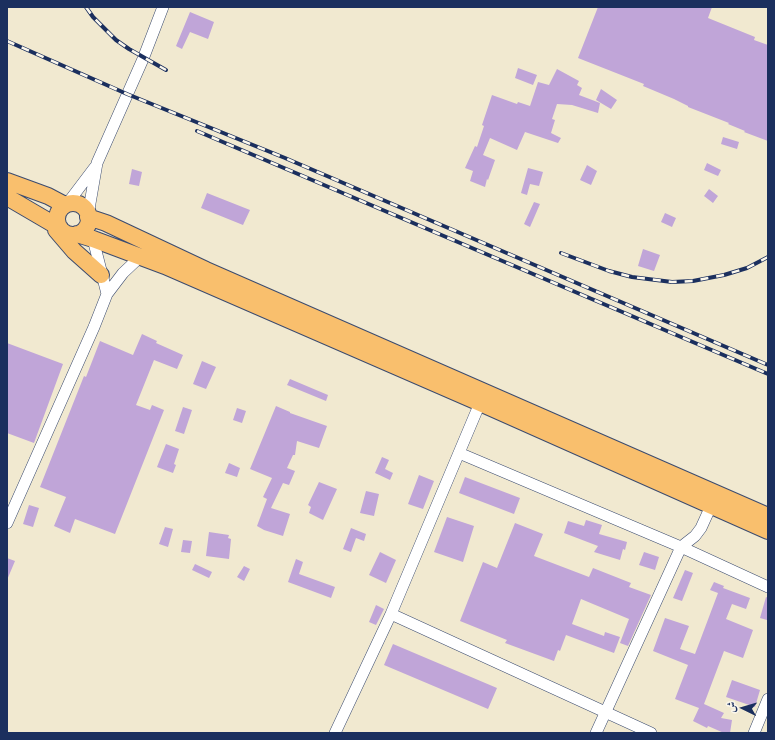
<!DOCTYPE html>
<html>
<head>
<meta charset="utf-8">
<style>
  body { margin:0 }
  #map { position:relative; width:775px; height:740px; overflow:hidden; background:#f1e9d0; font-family:"Libre Caslon Text",Amiri,serif }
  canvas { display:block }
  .frame { position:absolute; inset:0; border:8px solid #1b2f5e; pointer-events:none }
  .north { position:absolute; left:723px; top:688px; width:40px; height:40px; -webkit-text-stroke:3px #fbf7ec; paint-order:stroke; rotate:275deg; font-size:11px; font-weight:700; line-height:16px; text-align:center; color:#1b2f5e }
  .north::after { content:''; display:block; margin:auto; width:14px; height:18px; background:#1b2f5e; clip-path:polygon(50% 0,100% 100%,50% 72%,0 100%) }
</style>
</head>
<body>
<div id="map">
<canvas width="775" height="740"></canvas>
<div class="frame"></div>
<div class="north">ش</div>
</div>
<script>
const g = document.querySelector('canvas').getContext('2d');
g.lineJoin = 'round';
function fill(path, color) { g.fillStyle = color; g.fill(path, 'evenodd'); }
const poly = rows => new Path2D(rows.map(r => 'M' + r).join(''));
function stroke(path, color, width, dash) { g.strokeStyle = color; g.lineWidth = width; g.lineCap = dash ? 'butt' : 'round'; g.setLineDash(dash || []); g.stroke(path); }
fill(poly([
  [598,7,712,7,708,18,755,37,754,40,768,45,768,141,744,132,745,131,728,124,729,123,688,107,688,106,674,99,643,86,644,84,578,58],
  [190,12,214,22,208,39,190,32,182,49,176,46],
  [518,68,537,75,533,85,515,78],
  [557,69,579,81,577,85,582,88,579,95,600,103,598,113,572,105,557,104,552,119,555,120,551,133,561,138,558,143,525,132,517,150,490,138,483,155,495,160,488,180,487,179,485,187,470,181,473,171,465,168,475,146,477,147,484,126,482,125,492,95,517,104,518,102,530,106,538,82,549,85],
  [601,89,617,100,611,109,596,100],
  [723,137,739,142,737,149,721,144],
  [707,163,721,170,718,176,704,170],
  [587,165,597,171,591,185,580,180],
  [528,168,543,172,539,186,530,184,527,195,521,193],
  [132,169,142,172,139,186,129,184],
  [709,189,718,196,713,203,704,196],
  [207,193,250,210,243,225,201,208],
  [534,202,540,204,530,227,524,224],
  [665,213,676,218,672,227,661,222],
  [643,249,660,255,654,271,638,266],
  [142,334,157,341,156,343,183,355,177,369,154,360,136,405,150,410,152,405,164,410,115,534,75,519,70,533,54,526,66,497,40,487,84,376,86,377,100,341,133,355],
  [7,343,63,364,34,443,7,433],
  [202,361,216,367,206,389,193,384],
  [290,379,328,395,326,401,287,385],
  [276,406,290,412,290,413,327,426,319,448,297,441,295,455,293,455,287,468,295,471,289,485,283,483,271,508,290,514,283,536,264,530,257,526,267,499,263,497,272,478,250,469],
  [183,407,192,410,184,434,175,431],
  [237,408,246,411,242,423,233,420],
  [166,444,179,449,174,464,176,465,173,473,157,467],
  [382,457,389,460,385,469,393,473,390,480,375,473],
  [229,463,240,468,237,477,225,473],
  [419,475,434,481,423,509,408,504],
  [465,477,520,498,514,514,459,493],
  [319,482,337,489,323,520,309,513,311,507,308,505],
  [366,491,379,494,374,516,360,513],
  [29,505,39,508,33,527,23,524],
  [447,517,474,526,463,562,434,552],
  [586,520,602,525,599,534,627,542,625,550,623,549,620,560,594,552,598,546,564,533,568,521,584,526],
  [515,523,543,534,534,556,589,577,593,568,631,583,629,587,651,595,628,646,620,643,629,619,581,599,572,624,604,636,605,632,620,637,614,653,566,635,560,651,558,650,554,661,505,643,507,640,460,621,483,562,497,568],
  [165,527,173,529,168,547,159,544],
  [351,528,366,534,364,541,356,538,351,552,343,549],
  [209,532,229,535,228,538,231,539,229,559,206,556],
  [183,540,192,541,190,553,181,552],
  [380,552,396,560,386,583,369,575],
  [644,552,659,557,655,570,639,565],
  [7,558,15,561,7,580],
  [296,559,303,562,299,574,335,587,331,598,288,582],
  [195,564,212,572,209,578,192,570],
  [244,566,250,569,244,581,237,577],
  [685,570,693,573,682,601,673,598],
  [714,582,724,586,723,588,750,598,746,609,732,604,726,619,753,630,743,658,724,651,704,704,724,713,721,718,732,720,730,733,724,733,708,726,707,728,693,721,699,708,675,699,688,665,653,651,665,618,689,626,680,649,695,654,718,593,710,590],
  [766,597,768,598,767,620,760,618],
  [376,605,384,609,376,625,369,622],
  [393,644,497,688,488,709,384,665],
  [732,680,760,690,755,707,726,697]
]), '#c0a5d8');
const minor = poly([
  [67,204,95,167],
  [88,215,97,163,143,59,163,7],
  [93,239,107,294],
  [459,453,681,547,768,587],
  [7,523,94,327,107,294,123,273,140,257],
  [391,614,651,733],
  [335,733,391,614,480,403],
  [596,733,681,547,695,536,701,528,711,506],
  [754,733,768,699]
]);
const highway = poly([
  [7,181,48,196,65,205],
  [7,197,60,228],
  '57 219a16 16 0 1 1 32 0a16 16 0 1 1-32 0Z',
  [88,217,106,223,206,270,768,516],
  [56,230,74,251,101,275],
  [77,234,93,239,165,266,480,403,768,531]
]);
stroke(minor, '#3b4b6f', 12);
stroke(highway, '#3b4b6f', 18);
stroke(minor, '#fff', 11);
stroke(highway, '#f9bf6d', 16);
const rail = poly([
  [86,7,93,17,116,40,129,49,166,70],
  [7,41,127,94,285,158,768,365],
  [197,131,768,374],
  [561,253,609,271,632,277,672,282,693,281,724,275,747,268,768,257]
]);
stroke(rail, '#1b2f5e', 4);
stroke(rail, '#fbf7ec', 2.5, [8]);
</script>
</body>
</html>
